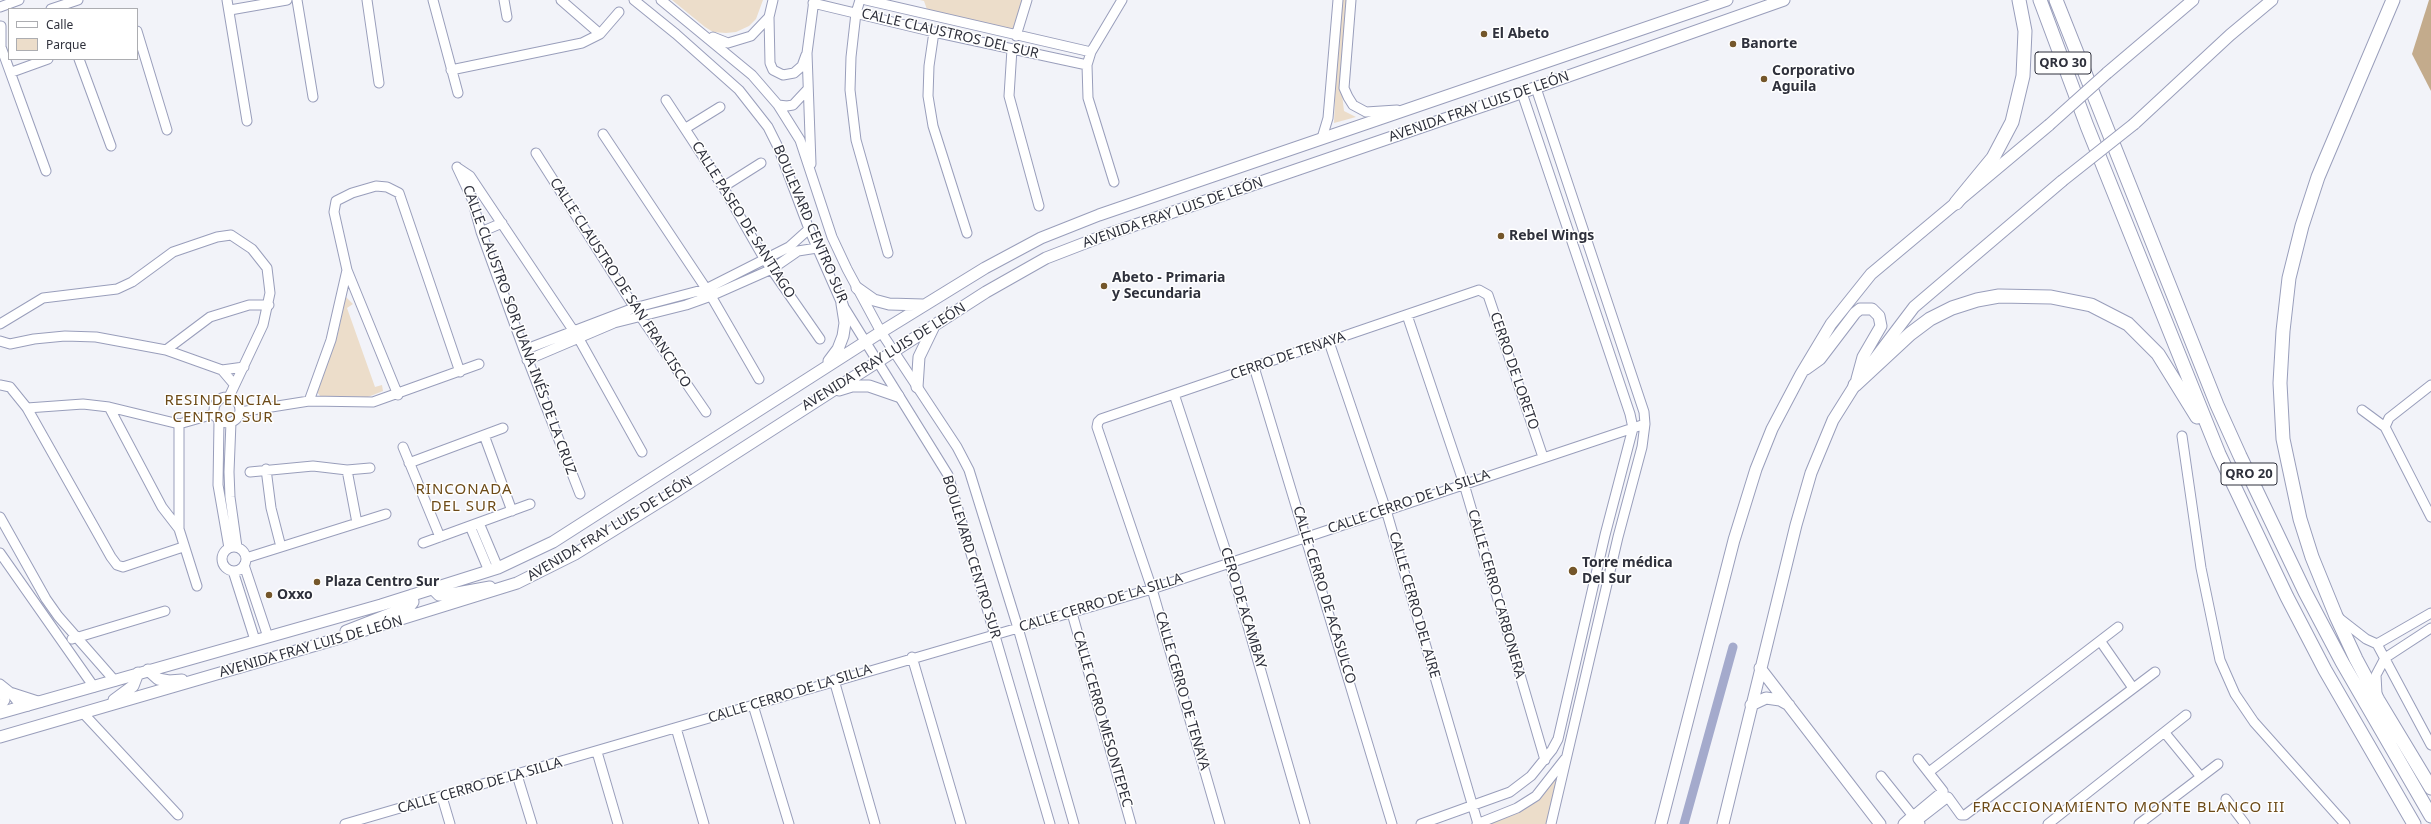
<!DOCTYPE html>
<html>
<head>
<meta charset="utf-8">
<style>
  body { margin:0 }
  #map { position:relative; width:2431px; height:824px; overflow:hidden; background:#f2f3f9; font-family:"Noto Sans",sans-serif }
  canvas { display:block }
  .legend { position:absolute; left:8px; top:8px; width:130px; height:52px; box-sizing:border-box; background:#fff; border:1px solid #acadb1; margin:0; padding:5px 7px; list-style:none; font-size:12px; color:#2f313c }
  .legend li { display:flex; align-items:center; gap:8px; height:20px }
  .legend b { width:20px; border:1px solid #acadb1 }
</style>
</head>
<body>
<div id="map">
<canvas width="2431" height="824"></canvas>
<ul class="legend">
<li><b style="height:5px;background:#fff"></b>Calle</li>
<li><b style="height:11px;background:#ecddca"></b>Parque</li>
</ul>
</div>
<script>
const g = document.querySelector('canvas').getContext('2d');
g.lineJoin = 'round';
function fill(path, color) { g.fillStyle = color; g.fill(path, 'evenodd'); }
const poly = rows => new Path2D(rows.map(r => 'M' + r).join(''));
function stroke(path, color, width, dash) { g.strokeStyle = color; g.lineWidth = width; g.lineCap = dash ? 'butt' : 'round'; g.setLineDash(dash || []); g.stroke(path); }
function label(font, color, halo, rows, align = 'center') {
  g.font = font + ' "Noto Sans",sans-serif'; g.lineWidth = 3; g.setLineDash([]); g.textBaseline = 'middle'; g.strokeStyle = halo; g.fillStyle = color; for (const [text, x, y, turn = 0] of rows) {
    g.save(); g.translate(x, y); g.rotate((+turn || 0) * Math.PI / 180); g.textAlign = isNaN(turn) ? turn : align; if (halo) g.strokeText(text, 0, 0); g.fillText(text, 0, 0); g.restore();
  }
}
fill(poly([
  [672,0,763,0,756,19,749,26,736,32,726,33,713,32,705,27],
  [920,0,1027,0,1016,36,929,15,924,1],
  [1339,0,1348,0,1341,85,1344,111,1356,117,1334,123],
  [346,297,353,304,347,308,375,387,382,385,383,391,368,397,320,396,315,389,337,337],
  [1567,757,1551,824,1478,824,1536,796]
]), '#ecddca');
fill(poly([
  [2429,0,2431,0,2431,91,2412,54]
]), '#c3ab8c');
stroke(poly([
  [1684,824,1733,647]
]), '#a4aacc', 9);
const minor = poly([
  [227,0,247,121],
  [297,0,313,97],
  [367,0,379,83],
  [433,0,458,93],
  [504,0,507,17],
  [561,0,600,34],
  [634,0,676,34,739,90,768,127,778,147,809,229,842,304,948,475,1050,824],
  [661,0,752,75,778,105,800,140,832,237,847,269,881,332,957,447,969,470,1018,628,1074,824],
  [860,0,856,13,851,57,850,90,856,140,888,253],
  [866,0,1091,52],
  [1351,0,1344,88,1348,97,1353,105,1366,112,1397,110],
  [813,3,934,32,1087,65],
  [0,7,19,0],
  [51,9,78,0],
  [230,10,287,0],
  [769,17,770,63,773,70,783,75,794,73,802,66,806,55],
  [1,26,1,47,46,171],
  [137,31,167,130],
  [934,32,929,66,928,96,933,126,967,233],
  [1016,36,1027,0],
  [713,37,728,43,751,36,769,17,773,0],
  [1012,49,1009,96,1039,206],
  [79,59,111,146],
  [451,70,582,43,600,34,619,12],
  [12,72,48,59],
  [1536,88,1644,412,1645,424,1642,447,1618,537,1551,824],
  [666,100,723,187,765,260,820,339],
  [778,105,787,106,793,105,807,90],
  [686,128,720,107],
  [603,134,711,296,759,379],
  [1322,138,1328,118,1338,0],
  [536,153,640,316,706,412],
  [811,164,807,53,814,0],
  [457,167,472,199,481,232,524,350,580,494],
  [458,168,470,176,579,339,642,452],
  [1114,182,1088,98,1087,65,1091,52,1122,0],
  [723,187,761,163],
  [481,232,502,223],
  [1407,315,1464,484,1545,760],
  [0,324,43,298,117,289,132,282,173,252,217,237,231,235,252,249,267,268,270,293,263,325,229,397],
  [0,341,10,344,34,339,65,336,96,337,166,350,222,370,233,383],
  [1329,342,1386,510,1478,824],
  [166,350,210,317,249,305,269,305],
  [524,350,634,308,706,289,789,247,809,229],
  [527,360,614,323,686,305,711,296,772,269,798,251,817,248],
  [1254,367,1392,824],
  [222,370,244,367],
  [0,385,10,387,27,408,111,557,117,565,123,567,183,547],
  [1174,394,1230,564,1305,824],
  [398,395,347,270,334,212,336,201,352,193,376,186,387,187,399,193,460,372],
  '214 410a13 13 0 1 1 26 0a13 13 0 1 1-26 0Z',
  [309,401,331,340,347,270],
  [109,407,162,507,179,529],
  [27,408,83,404,109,407,179,424,214,414],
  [2362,410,2385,427,2431,517],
  [240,412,309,401,373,402,479,364],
  [219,421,218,485,229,548],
  [231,422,229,472,230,497,237,547],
  [179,424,179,529,197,586],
  [2385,427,2389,418,2431,385],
  [484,435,512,511],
  [2182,436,2201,568,2220,660,2235,694,2254,722,2345,824],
  [403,447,440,537],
  [409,463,503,428],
  [266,469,271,508,281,547],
  [347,470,357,523],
  [250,472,313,466,347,470,370,468],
  [0,517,46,599,58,616,115,681],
  [479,523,498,568],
  [470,526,489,571],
  [423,543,530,504],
  '222 559a12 12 0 1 1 24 0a12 12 0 1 1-24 0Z',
  [0,553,94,687],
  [246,558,386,514],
  [244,565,268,637],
  [233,571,255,640],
  [1072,613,1131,824],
  [2339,618,2366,639,2377,644],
  [72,639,165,611],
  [2101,642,2133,688],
  [2377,644,2431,745],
  [2377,644,2431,613],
  [912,657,961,824],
  [834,680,875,824],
  [0,684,10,692,17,701,28,706],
  [10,692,41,702],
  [2377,694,2376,675,2385,658,2431,628],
  [753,705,789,824],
  [0,708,5,700,1,686],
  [83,713,178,815],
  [676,728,704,824],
  [2165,733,2201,777],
  [597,752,618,824],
  [1929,772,2118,627],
  [517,775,532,824],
  [1881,776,1913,816,1943,791,1918,759],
  [442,797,450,824],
  [2226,799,2245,824],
  [1917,821,1948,797,1961,815,1965,815,2155,672],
  [345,824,1152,589,1645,424],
  [1220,824,1152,589,1097,427,1098,422,1101,419,1479,290,1488,295,1543,457],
  [1421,824,1510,792,1531,776,1552,750,1558,739,1605,535,1633,428,1630,414,1522,93],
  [1477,824,1517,808,1536,796,1565,759],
  [2048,824,2186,715],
  [2139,824,2218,764]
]);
const major = poly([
  [2107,73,2193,0],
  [2134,124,2230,35,2272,0],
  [857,288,874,300,889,304,923,305],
  [829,361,838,349,843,336,845,323,842,304],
  [1806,369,1820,359,1855,313,1860,309,1872,309,1879,316,1881,326,1863,357,1857,379],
  [917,387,919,357,933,328],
  [839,390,852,386,869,386,898,396],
  [433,589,439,595,446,595,490,587],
  [346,631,410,606,413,602,412,595],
  [1760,668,1880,824],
  [148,670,158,679,169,681,182,680],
  [114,700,133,686,138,673],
  [1751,705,1766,698,1780,700,1789,705],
  [0,713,381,605,498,568,553,542,881,332,985,268,1041,238,1099,215,1727,0],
  [0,737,330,641,517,583,575,554,672,494,986,292,1046,258,1103,236,1509,97,1784,0],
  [1661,824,1734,540,1756,469,1772,429,1801,374,1831,324,1871,274,2049,125],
  [1723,824,1796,525,1811,473,1833,420,1855,385,1914,307,2062,181],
  [1904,824,1913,816,1919,824]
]);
const highway = poly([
  [2040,0,2087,126,2219,454,2287,597,2325,670,2414,824],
  [2056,0,2217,405,2240,456,2305,592,2342,662,2431,816],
  [2393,0,2318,177,2302,226,2289,278,2283,331,2280,383,2283,439,2300,519,2312,557,2336,616,2356,659,2378,700,2431,788],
  [1956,203,1993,158,2012,122,2023,76,2025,31,2019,0],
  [1855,385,1910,334,1930,319,1952,308,1977,300,1999,296,2051,297,2091,305,2128,324,2158,354,2197,417]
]);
stroke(minor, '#999ebb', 11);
stroke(major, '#999ebb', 13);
stroke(highway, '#999ebb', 15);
stroke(minor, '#fff', 9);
stroke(major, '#fff', 11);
stroke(highway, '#fff', 13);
const majorBridge = poly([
  [2049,125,2107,73],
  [2062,181,2134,124]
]);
stroke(majorBridge, '#999ebb', 13, []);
stroke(majorBridge, '#fff', 11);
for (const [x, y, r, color] of [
  [1484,34,4,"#74562a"],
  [1733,44,4,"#74562a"],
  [1764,79,4,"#74562a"],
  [1501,236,4,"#74562a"],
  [1104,286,4,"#74562a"],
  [1573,571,5,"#74562a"],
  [317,582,4,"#74562a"],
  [269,595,4,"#74562a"]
]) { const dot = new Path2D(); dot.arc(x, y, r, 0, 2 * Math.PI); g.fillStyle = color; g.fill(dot); stroke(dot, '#fff', 1.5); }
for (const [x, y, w] of [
  [2063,63,56],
  [2249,474,56]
]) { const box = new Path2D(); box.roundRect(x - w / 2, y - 11, w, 22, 3); g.fillStyle = '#fff'; g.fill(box); stroke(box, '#2f313c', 1); }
label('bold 13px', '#2f313c', null, [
  ["QRO 30",2063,63],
  ["QRO 20",2249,474]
]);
label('14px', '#2f313c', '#fff', [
  ["CALLE CLAUSTROS DEL SUR",950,34,13],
  ["AVENIDA FRAY LUIS DE LEÓN",1479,107,-19],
  ["AVENIDA FRAY LUIS DE LEÓN",1173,213,-19],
  ["CALLE PASEO DE SANTIAGO",743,220,58],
  ["BOULEVARD CENTRO SUR",810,224,67],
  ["CALLE CLAUSTRO DE SAN FRANCISCO",620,283,57],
  ["CALLE CLAUSTRO SOR JUANA INÉS DE LA CRUZ",519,330,70],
  ["CERRO DE TENAYA",1288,356,-19],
  ["AVENIDA FRAY LUIS DE LEÓN",884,357,-32],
  ["CERRO DE LORETO",1514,371,71],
  ["CALLE CERRO DE LA SILLA",1409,502,-19],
  ["AVENIDA FRAY LUIS DE LEÓN",610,529,-31],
  ["BOULEVARD CENTRO SUR",971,557,73],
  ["CALLE CERRO CARBONERA",1496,594,74],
  ["CALLE CERRO DE ACASULCO",1324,595,73],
  ["CALLE CERRO DE LA SILLA",1101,603,-17],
  ["CALLE CERRO DEL AIRE",1414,605,74],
  ["CERO DE ACAMBAY",1243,608,73],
  ["AVENIDA FRAY LUIS DE LEÓN",311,647,-16],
  ["CALLE CERRO DE TENAYA",1182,691,74],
  ["CALLE CERRO DE LA SILLA",790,694,-17],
  ["CALLE CERRO MESONTEPEC",1102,719,74],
  ["CALLE CERRO DE LA SILLA",480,786,-16]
]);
label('bold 14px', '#2f313c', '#fff', [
  ["El Abeto",1492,34],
  ["Banorte",1741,44],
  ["Corporativo",1772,71],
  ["Aguila",1772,87],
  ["Rebel Wings",1509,236],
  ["Abeto - Primaria",1112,278],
  ["y Secundaria",1112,294],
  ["Torre médica",1582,563],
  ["Del Sur",1582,579],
  ["Plaza Centro Sur",325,582],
  ["Oxxo",277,595]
], 'left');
g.letterSpacing = '1px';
label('15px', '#6d4b18', '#fff', [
  ["RESINDENCIAL",223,401],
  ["CENTRO SUR",223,418],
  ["RINCONADA",464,490],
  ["DEL SUR",464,507],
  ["FRACCIONAMIENTO MONTE BLANCO III",2129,808]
]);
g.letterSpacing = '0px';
</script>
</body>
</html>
